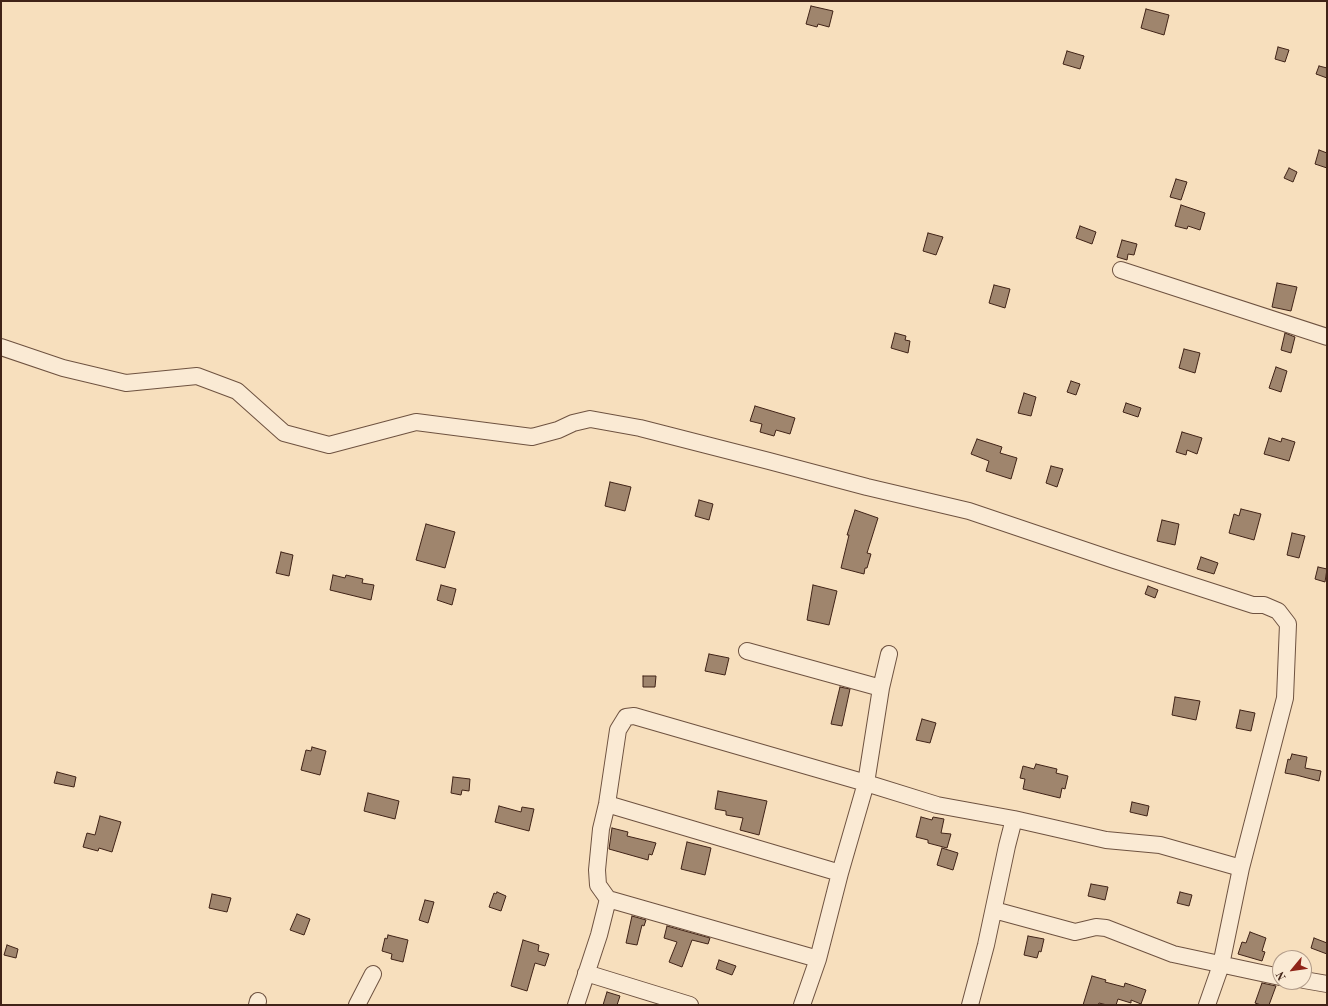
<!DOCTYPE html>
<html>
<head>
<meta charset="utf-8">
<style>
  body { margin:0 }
  #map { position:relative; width:1328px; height:1006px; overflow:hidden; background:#f7dfbd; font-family:"Old Standard TT",serif }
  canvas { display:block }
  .frame { position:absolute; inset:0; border:2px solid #402317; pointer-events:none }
  .north { position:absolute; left:1272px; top:950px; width:40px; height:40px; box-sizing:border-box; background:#faead4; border:1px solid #b09a88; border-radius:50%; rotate:241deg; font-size:11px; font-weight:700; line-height:16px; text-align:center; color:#402317 }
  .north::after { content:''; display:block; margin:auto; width:14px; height:18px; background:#8f2418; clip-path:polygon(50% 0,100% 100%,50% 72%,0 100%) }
</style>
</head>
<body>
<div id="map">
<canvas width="1328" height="1006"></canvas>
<div class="frame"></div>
<div class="north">N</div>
</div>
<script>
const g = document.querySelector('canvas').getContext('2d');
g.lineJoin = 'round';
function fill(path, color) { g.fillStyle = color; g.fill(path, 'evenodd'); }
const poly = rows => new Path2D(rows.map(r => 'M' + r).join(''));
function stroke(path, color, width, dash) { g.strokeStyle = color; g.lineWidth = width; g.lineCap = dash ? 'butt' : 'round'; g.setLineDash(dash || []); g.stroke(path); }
const building = poly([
  [811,6,833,11,829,27,818,24,817,27,806,24,811,6],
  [1146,9,1169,15,1164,35,1141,28,1146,9],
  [1278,47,1289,50,1285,62,1275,59,1278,47],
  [1067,51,1084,56,1080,69,1063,64,1067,51],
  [1319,66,1327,68,1327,78,1316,74,1319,66],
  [1319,150,1327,153,1327,168,1315,164,1319,150],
  [1289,168,1297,172,1293,182,1284,178,1289,168],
  [1176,179,1187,182,1181,200,1170,197,1176,179],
  [1181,205,1205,213,1200,230,1188,226,1187,229,1175,226,1181,205],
  [1080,226,1096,232,1092,244,1076,238,1080,226],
  [928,233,943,237,936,255,923,251,928,233],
  [1122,240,1137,244,1134,255,1128,254,1127,260,1117,257,1122,240],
  [1277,283,1297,287,1291,311,1272,307,1277,283],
  [994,285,1010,289,1005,308,989,303,994,285],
  [895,333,906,336,905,340,910,341,908,353,891,348,895,333],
  [1285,333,1295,337,1291,353,1281,350,1285,333],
  [1184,349,1200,353,1195,373,1179,368,1184,349],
  [1276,367,1287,371,1281,392,1269,388,1276,367],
  [1071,381,1080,384,1076,395,1067,392,1071,381],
  [1024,393,1036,397,1031,416,1018,413,1024,393],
  [1126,403,1141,408,1138,417,1123,412,1126,403],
  [755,406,795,418,790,434,776,430,774,436,760,432,762,424,750,421,755,406],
  [1182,432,1202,438,1197,454,1187,450,1186,455,1176,452,1182,432],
  [1269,438,1281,442,1282,438,1295,442,1289,461,1264,454,1269,438],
  [977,439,1002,447,1000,453,1017,458,1011,479,986,471,989,461,971,454,977,439],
  [1051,466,1063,469,1057,487,1046,483,1051,466],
  [610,482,631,487,625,511,605,506,610,482],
  [699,500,713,504,709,520,695,516,699,500],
  [1241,509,1261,514,1254,540,1229,533,1234,514,1239,516,1241,509],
  [855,510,878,518,867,553,871,554,867,568,865,568,864,574,841,568,849,535,847,535,855,510],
  [1162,520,1179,524,1175,545,1157,541,1162,520],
  [426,524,455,532,445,568,416,560,426,524],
  [1292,533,1305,536,1299,558,1287,555,1292,533],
  [281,552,293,555,289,576,276,573,281,552],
  [1201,557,1218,563,1214,574,1197,569,1201,557],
  [1318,567,1327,569,1325,582,1315,579,1318,567],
  [333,575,345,578,346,575,363,579,362,583,374,585,371,600,330,590,333,575],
  [441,585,456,589,452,605,437,600,441,585],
  [813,585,837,591,829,625,807,620,813,585],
  [1148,586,1158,590,1155,598,1145,594,1148,586],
  [709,654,729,658,725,675,705,671,709,654],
  [643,676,656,676,655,687,643,687,643,676],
  [840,687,850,689,842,726,831,724,840,687],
  [1175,697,1200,701,1196,720,1172,715,1175,697],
  [1240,710,1255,713,1251,731,1236,728,1240,710],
  [922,719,936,723,930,743,916,740,922,719],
  [312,747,326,751,320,775,301,770,306,750,311,751,312,747],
  [1292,754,1307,757,1305,768,1321,771,1319,781,1296,775,1285,773,1288,759,1290,760,1292,754],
  [1036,764,1057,769,1056,773,1068,776,1065,789,1062,788,1060,798,1023,789,1025,779,1020,778,1023,766,1034,769,1036,764],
  [57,772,76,777,74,787,54,783,57,772],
  [453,777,470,779,469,791,462,790,461,795,451,793,453,777],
  [718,791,767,801,759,835,740,830,743,818,726,815,726,811,715,809,718,791],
  [368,793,399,801,395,819,364,811,368,793],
  [1132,802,1149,806,1147,816,1130,812,1132,802],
  [499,806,521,812,522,807,534,809,529,831,495,822,499,806],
  [100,816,121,822,112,852,99,848,98,851,83,847,87,833,95,835,100,816],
  [921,817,932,820,933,817,944,819,941,833,951,834,947,848,928,843,928,840,916,837,921,817],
  [612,828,628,832,627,836,656,843,652,855,649,854,648,860,609,849,612,828],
  [687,842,711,848,705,875,681,869,687,842],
  [942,848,958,853,953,870,937,865,942,848],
  [1091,884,1108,887,1105,900,1088,896,1091,884],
  [497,892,506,896,501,911,489,907,494,893,496,894,497,892],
  [1180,892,1192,895,1189,906,1177,903,1180,892],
  [212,894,231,898,227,912,209,908,212,894],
  [425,900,434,902,428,923,419,920,425,900],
  [297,914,310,919,304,935,290,930,297,914],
  [632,916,646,920,644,926,642,925,637,945,626,943,632,916],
  [667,926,710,938,708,944,692,940,682,967,669,962,677,942,664,938,667,926],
  [1250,932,1266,938,1262,951,1265,952,1262,961,1238,954,1242,942,1246,943,1250,932],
  [388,935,408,940,403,962,391,959,392,954,382,951,385,938,387,939,388,935],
  [1028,936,1044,939,1041,952,1039,951,1037,958,1024,955,1028,936],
  [1314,938,1327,943,1327,954,1311,948,1314,938],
  [523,940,539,945,538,951,549,954,545,966,535,963,527,991,511,986,523,940],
  [7,945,18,949,16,958,4,955,7,945],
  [719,960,736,966,732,975,716,969,719,960],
  [1092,976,1106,980,1105,982,1124,987,1125,983,1146,990,1141,1004,1131,1000,1131,1003,1118,999,1116,1005,1107,1005,1099,1003,1098,1005,1083,1005,1092,976],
  [1262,983,1276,986,1269,1005,1261,1005,1255,1003,1262,983],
  [607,992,620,996,617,1005,603,1005,607,992]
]);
fill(building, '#9f856d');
stroke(building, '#402317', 1);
const minor = poly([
  [1121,270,1327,337],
  [1,347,63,368,126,383,197,376,237,391,284,433,329,445,416,422,532,437,558,430,573,423,590,419,640,428,769,461,867,487,969,511,1114,560,1253,605,1264,605,1278,611,1288,624,1285,698,1241,868,1221,965,1207,1005],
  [747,651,881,688],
  [607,804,840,873],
  [608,899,818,959],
  [994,910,1075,932,1096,927,1106,928,1173,954,1280,977],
  [586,973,690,1005],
  [1304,980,1327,984],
  [257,1005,258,1001],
  [357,1005,373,974],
  [576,1005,599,935,608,899,598,885,597,870,601,829,607,804,618,730,626,717,634,716,866,783,937,805,1014,819],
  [802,1005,818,959,840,873,866,783,881,688,889,654],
  [970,1005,986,945,1007,846,1014,819,1106,840,1160,845,1241,868]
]);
stroke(minor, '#6e5240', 18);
stroke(minor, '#faead4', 16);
</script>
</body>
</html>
